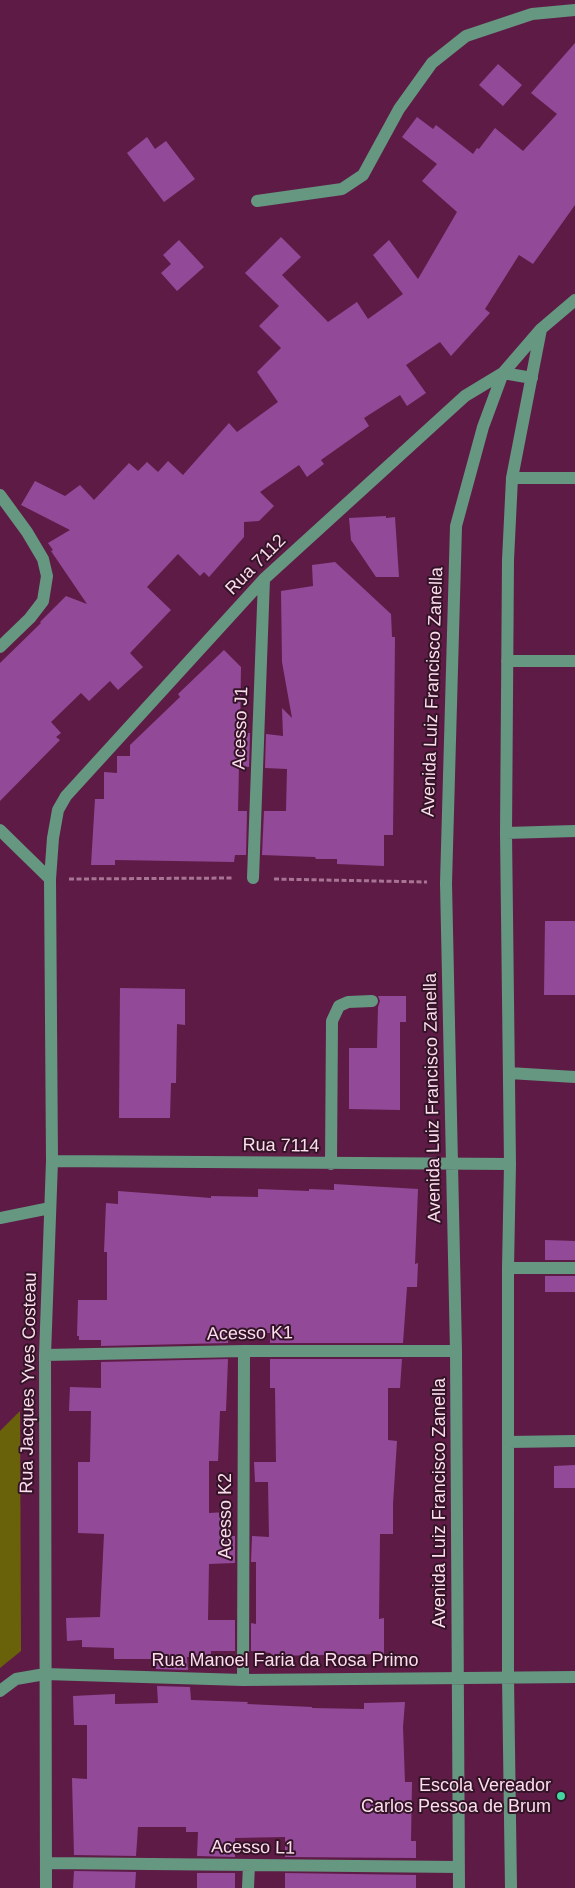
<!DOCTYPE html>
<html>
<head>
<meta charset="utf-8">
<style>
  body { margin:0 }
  canvas { display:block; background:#5e1b46 }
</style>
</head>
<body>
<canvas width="575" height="1888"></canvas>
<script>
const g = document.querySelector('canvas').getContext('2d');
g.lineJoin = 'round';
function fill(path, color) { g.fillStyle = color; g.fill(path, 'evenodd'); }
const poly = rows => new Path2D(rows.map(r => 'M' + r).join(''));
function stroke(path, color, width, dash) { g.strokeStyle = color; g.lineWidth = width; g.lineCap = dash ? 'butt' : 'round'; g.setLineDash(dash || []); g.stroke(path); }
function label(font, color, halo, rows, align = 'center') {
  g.font = font + ' Arial,sans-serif'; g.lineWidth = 4; g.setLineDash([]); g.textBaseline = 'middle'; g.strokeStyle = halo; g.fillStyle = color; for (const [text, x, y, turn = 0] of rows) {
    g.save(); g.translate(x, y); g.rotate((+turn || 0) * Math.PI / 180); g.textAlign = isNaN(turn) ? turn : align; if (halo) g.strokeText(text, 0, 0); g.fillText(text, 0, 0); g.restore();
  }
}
fill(poly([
  [20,1411,21,1651,0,1668,0,1431]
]), '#69620a');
fill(poly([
  [575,43,575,205,533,264,519,255,485,309,490,313,451,356,440,342,406,365,426,393,407,406,400,395,364,418,369,426,321,460,324,464,307,477,299,465,260,492,274,506,259,521,244,522,244,537,209,577,204,572,200,576,178,554,147,587,171,610,130,653,143,667,118,690,110,681,89,701,81,693,51,722,61,733,56,737,60,740,0,801,0,663,41,623,40,622,66,596,87,604,51,551,53,550,48,543,70,530,21,505,35,481,65,496,80,485,94,500,129,463,138,471,147,462,158,472,168,461,183,475,229,423,237,432,278,402,257,372,281,348,259,326,279,306,245,273,281,237,301,257,282,275,328,322,357,302,368,319,403,294,373,255,389,240,418,279,457,212,422,181,437,164,402,137,417,117,433,129,436,125,473,154,477,148,479,149,495,128,523,151,557,114,531,93],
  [498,64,522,85,503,106,479,85],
  [147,137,155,149,166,141,195,179,164,202,127,153],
  [179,240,204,267,177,291,161,273,171,264,163,255],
  [386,516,386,518,395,517,399,577,376,577,351,540,349,518],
  [335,562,391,614,392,637,395,637,393,835,384,835,384,866,337,864,337,859,316,859,315,857,262,855,264,811,286,811,287,769,265,768,266,734,283,736,282,708,292,718,282,662,281,591,313,586,312,565],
  [224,650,241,667,240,733,250,733,249,767,239,766,238,811,247,811,246,855,235,855,234,862,115,860,115,865,91,865,95,799,104,799,104,772,117,773,117,756,130,756,130,745,180,697,178,694],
  [545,921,575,921,575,995,544,995],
  [120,988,185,989,185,1025,177,1024,176,1083,171,1083,170,1118,119,1118],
  [378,996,406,996,406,1022,400,1022,400,1110,349,1109,349,1048,377,1048,378,1007,380,1001],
  [334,1184,418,1189,415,1264,418,1263,417,1287,407,1287,403,1343,270,1343,270,1333,228,1333,228,1343,101,1346,101,1340,79,1340,79,1336,77,1336,78,1300,107,1300,107,1252,104,1252,106,1203,118,1204,118,1191,211,1198,211,1196,258,1197,258,1189,309,1191,309,1189,334,1190],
  [545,1240,575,1241,575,1260,545,1260],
  [545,1276,575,1276,575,1292,545,1292],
  [228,1359,226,1411,220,1411,218,1461,209,1461,209,1513,227,1512,227,1536,235,1536,235,1563,209,1564,208,1620,235,1620,235,1651,211,1651,211,1657,187,1657,188,1670,156,1669,156,1659,114,1659,114,1648,82,1647,82,1640,67,1641,66,1618,100,1617,104,1534,78,1533,78,1462,90,1462,91,1411,69,1411,70,1387,101,1388,101,1362],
  [270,1359,402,1359,400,1388,388,1388,388,1440,397,1441,393,1504,393,1534,380,1534,379,1619,384,1618,384,1654,270,1656,271,1653,251,1651,251,1623,256,1624,256,1562,251,1562,252,1536,269,1537,268,1482,255,1482,254,1462,276,1462,275,1388,270,1388],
  [575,1465,575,1488,554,1488,554,1466],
  [157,1686,190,1687,191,1700,248,1702,247,1704,312,1707,312,1708,364,1709,364,1703,405,1702,403,1727,405,1782,412,1782,411,1841,416,1841,416,1858,285,1857,285,1837,235,1838,235,1857,197,1856,198,1832,186,1832,186,1827,138,1827,136,1856,74,1855,72,1778,87,1779,87,1725,74,1725,73,1696,115,1694,115,1704,158,1703],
  [74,1871,136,1872,135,1888,73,1888],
  [197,1873,235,1873,235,1888,197,1888],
  [285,1873,416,1875,416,1888,285,1888]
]), '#924998');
stroke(poly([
  [69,879,232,878],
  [274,879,427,882]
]), '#a77493', 3, [5, 2.5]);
stroke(poly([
  [257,201,342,189,363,175,399,109,432,63,466,36,532,14,575,10],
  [512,478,575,478],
  [0,495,27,532,43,559,47,576,43,601,30,618,0,647],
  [507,661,575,661],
  [0,830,50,879],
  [506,833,575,831],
  [253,878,264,579],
  [509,1073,575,1077],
  [52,1161,510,1164],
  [331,1164,332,1021,339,1006,348,1002,372,1001],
  [0,1218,50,1208],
  [508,1268,575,1268],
  [45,1355,244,1351,456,1351],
  [508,1442,575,1441],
  [243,1680,244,1351],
  [0,1691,16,1679,45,1674,243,1680,575,1677],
  [47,1863,459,1867],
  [46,1888,45,1355,52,1161,50,879,53,838,58,810,66,796,264,579,465,396,503,373,532,378],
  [248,1888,249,1865],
  [459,1888,456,1351,446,883,456,526,483,427,503,373,541,329,575,300],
  [511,1888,508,1678,508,1268,510,1164,506,833,508,560,512,478,541,329]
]), '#659781', 12);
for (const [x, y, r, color] of [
  [561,1796,5,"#43d4a0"]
]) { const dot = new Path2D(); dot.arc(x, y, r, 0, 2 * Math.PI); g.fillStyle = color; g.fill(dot); stroke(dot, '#321426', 2); }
label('18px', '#fddcee', '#321426', [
  ["Rua 7112",256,565,-45],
  ["Avenida Luiz Francisco Zanella",433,692,-88],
  ["Acesso J1",241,728,-88],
  ["Avenida Luiz Francisco Zanella",433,1098,-91],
  ["Rua 7114",281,1146,1],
  ["Acesso K1",250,1334,-1],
  ["Rua Jacques Yves Costeau",29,1383,-89],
  ["Avenida Luiz Francisco Zanella",440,1503,-90],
  ["Acesso K2",226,1516,-90],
  ["Rua Manoel Faria da Rosa Primo",285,1661],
  ["Acesso L1",253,1848,1]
]);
label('18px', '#fddcee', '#321426', [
  ["Escola Vereador",551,1786],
  ["Carlos Pessoa de Brum",551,1807]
], 'right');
</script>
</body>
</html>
